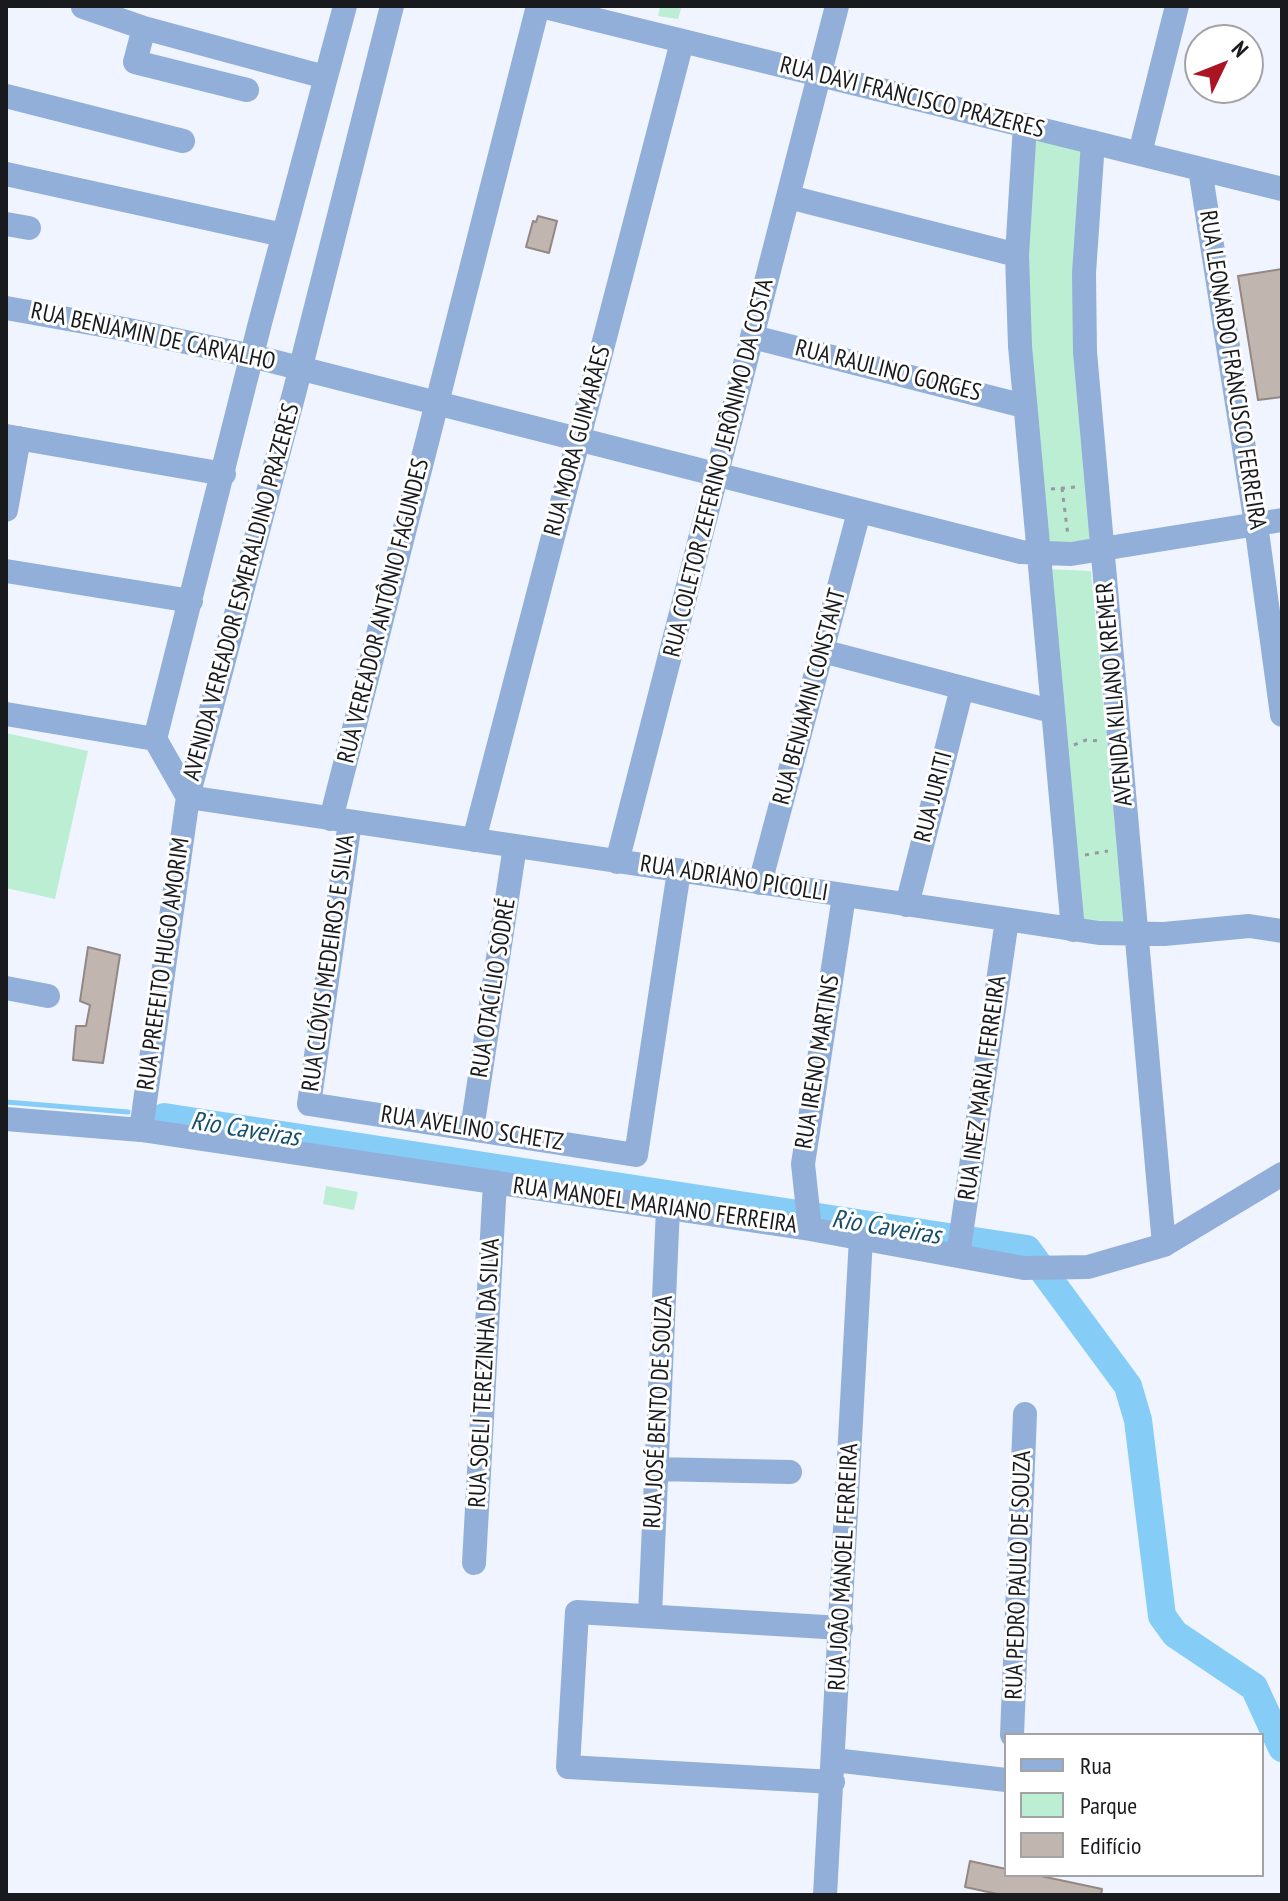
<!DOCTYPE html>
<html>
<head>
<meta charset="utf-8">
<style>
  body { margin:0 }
  #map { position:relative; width:1288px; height:1901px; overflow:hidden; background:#eff4ff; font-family:"PT Sans Narrow",sans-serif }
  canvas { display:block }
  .frame { position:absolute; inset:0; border:8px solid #191a1e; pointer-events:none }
  .legend { position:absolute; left:1004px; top:1733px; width:260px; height:144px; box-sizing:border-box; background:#fff; border:2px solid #a3a3a5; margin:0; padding:10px 14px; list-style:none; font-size:24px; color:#191a1e }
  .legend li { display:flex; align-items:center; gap:16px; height:40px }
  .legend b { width:40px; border:2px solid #a3a3a5 }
  .north { position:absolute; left:1184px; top:24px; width:80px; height:80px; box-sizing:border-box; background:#fff; border:2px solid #a3a3a5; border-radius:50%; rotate:47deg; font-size:22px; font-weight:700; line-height:32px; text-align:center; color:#191a1e }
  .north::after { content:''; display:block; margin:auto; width:28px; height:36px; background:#aa1423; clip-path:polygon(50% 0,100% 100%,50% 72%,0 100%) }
</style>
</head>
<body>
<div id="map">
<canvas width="1288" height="1901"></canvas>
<div class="frame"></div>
<ul class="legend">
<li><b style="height:10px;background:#92afd9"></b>Rua</li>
<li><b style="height:22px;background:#bceed3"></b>Parque</li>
<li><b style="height:22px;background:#c0b5af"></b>Edifício</li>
</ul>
<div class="north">N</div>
</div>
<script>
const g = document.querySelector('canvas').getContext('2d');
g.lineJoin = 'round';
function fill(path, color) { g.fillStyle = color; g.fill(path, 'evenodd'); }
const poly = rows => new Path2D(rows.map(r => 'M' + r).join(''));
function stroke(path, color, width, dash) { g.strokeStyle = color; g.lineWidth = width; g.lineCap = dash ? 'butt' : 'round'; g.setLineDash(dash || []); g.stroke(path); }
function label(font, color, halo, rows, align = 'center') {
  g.font = font + ' "PT Sans Narrow",sans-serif'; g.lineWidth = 6; g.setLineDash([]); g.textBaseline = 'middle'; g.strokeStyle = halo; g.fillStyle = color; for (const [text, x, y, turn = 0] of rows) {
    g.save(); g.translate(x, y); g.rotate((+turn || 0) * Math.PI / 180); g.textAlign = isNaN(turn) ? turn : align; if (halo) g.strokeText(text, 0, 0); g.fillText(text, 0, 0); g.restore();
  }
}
fill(poly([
  [660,6,682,6,678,19,658,16],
  [1032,134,1085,145,1094,541,1045,547,1027,320],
  [1046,569,1091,571,1125,926,1080,921],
  [6,733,88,751,55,899,6,888],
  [326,1186,358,1192,354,1210,323,1204]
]), '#bceed3');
stroke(poly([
  [6,1102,128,1112]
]), '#85cdf7', 5);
stroke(poly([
  [164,1117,1027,1249,1128,1386,1138,1420,1162,1616,1175,1634,1254,1687,1282,1748]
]), '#85cdf7', 28);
const building = poly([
  [538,216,557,221,549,253,526,247,533,221,536,222,538,216],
  [1282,269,1282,397,1258,400,1238,276,1282,269],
  [88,947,120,955,103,1063,73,1060,76,1026,86,1026,90,1005,80,1001,88,947],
  [970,1861,1006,1869,1006,1875,1036,1875,1102,1889,1101,1895,1002,1895,965,1887,970,1861]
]);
fill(building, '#c0b5af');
stroke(building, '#938883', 2);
stroke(poly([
  [1062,488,1068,536],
  [1051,489,1076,487],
  [1074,745,1086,740,1102,741],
  [1085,855,1108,851]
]), '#9699a1', 3, [4, 6]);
stroke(poly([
  [541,6,1282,189],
  [83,7,144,28,325,77],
  [144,28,135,62,247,90],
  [6,96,183,141],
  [1025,125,1017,255,1020,346,1073,930],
  [1093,142,1084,273,1085,352,1164,1245],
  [1140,153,1177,6],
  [1200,169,1256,524,1282,715],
  [6,174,283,235],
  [789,197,1017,255],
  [6,224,29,228],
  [6,308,124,329,252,356,1021,552,1071,554,1282,520],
  [753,337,1024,406],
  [6,436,224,474],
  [6,510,19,438],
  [6,571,191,601],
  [822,651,1051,711],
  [6,714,155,739],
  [188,797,1099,933,1164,934,1249,926,1282,931],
  [188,797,155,739,260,323,345,6],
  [331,819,538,6],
  [350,822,309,1104,636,1155,679,871],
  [474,840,682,42],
  [617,862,837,6],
  [760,883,859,512],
  [907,905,962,688],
  [6,988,48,996],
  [6,1119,141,1130,810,1229,1024,1268,1088,1267,1164,1245,1282,1174],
  [472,1129,515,846],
  [141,1130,188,797,296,386,392,6],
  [810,1229,803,1164,844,896],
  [958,1255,1007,920],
  [656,1469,790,1472],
  [474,1563,495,1182],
  [650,1615,668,1208],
  [1012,1735,1025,1414],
  [834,1760,1006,1780],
  [833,1782,568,1767,577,1612,841,1628],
  [825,1895,861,1238]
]), '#92afd9', 24);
label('24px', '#191a1e', '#fff', [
  ["RUA DAVI FRANCISCO PRAZERES",912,98,14],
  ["RUA BENJAMIN DE CARVALHO",153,337,12],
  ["RUA LEONARDO FRANCISCO FERREIRA",1232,370,81],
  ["RUA RAULINO GORGES",888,371,14],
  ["RUA MORA GUIMARÃES",578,441,-75],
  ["RUA COLETOR ZEFERINO JERÔNIMO DA COSTA",719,468,-76],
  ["AVENIDA VEREADOR ESMERALDINO PRAZERES",242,592,-75],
  ["RUA VEREADOR ANTÔNIO FAGUNDES",384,611,-76],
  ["AVENIDA KILIANO KREMER",1115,694,-95],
  ["RUA BENJAMIN CONSTANT",810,697,-75],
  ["RUA JURITI",934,797,-76],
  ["RUA ADRIANO PICOLLI",734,879,9],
  ["RUA CLÓVIS MEDEIROS E SILVA",329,963,-82],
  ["RUA PREFEITO HUGO AMORIM",164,964,-82],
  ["RUA OTACÍLIO SODRÉ",494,988,-81],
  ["RUA IRENO MARTINS",818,1062,-81],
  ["RUA INEZ MARIA FERREIRA",983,1088,-82],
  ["RUA AVELINO SCHETZ",472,1129,9],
  ["RUA MANOEL MARIANO FERREIRA",655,1206,8],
  ["RUA SOELI TEREZINHA DA SILVA",485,1373,-87],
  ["RUA JOSÉ BENTO DE SOUZA",659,1412,-87],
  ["RUA JOÃO MANOEL FERREIRA",844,1567,-87],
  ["RUA PEDRO PAULO DE SOUZA",1019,1575,-88]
]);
label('italic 26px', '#174f6b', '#fff', [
  ["Rio Caveiras",245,1130,9],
  ["Rio Caveiras",886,1228,9]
]);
</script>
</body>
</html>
